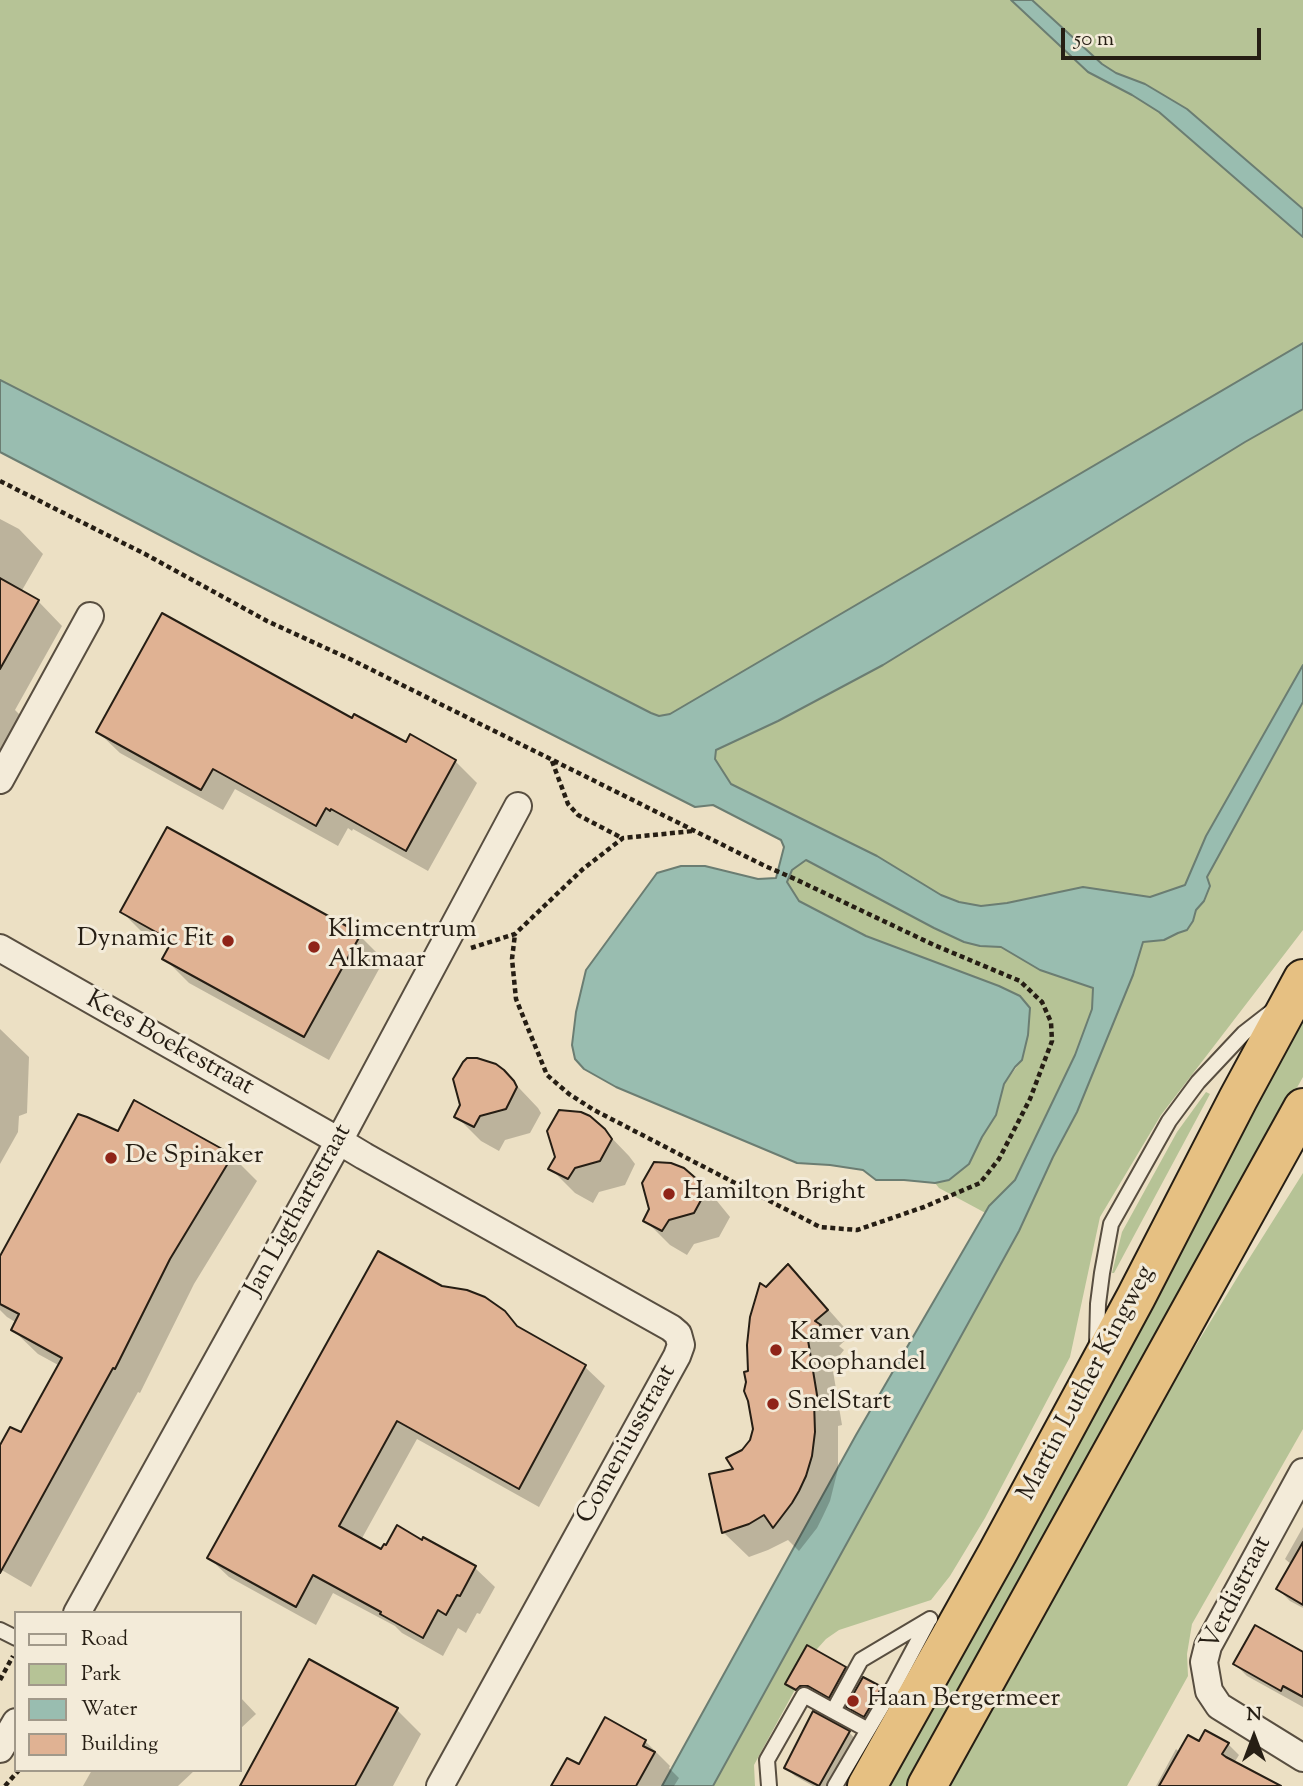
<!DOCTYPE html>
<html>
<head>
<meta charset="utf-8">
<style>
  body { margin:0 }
  #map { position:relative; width:1303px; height:1786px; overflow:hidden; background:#ece0c4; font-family:"Sorts Mill Goudy",serif }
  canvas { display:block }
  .legend { position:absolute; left:14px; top:1611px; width:228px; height:161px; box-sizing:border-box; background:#f3ebd9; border:2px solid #a1998a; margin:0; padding:9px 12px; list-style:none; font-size:21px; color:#261e14 }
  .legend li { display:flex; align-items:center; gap:14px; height:35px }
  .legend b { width:35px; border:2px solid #a1998a }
  .north { position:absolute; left:1219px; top:1702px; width:70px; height:70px; -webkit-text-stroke:5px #f3ebd9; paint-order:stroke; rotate:0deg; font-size:19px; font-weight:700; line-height:28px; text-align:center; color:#261e14 }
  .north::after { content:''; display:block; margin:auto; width:24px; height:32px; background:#261e14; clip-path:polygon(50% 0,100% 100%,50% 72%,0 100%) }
  .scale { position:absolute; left:1061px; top:28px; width:200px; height:32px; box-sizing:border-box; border:4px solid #261e14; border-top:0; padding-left:9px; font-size:21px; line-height:24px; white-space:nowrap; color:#261e14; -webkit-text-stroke:5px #f3ebd9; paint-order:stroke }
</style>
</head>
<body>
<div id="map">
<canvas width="1303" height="1786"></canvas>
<ul class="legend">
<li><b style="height:9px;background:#f3ebd9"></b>Road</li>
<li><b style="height:19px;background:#b6c396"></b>Park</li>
<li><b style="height:19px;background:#99bdb0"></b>Water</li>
<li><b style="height:19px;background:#e0b293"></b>Building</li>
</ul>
<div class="north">N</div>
<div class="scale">50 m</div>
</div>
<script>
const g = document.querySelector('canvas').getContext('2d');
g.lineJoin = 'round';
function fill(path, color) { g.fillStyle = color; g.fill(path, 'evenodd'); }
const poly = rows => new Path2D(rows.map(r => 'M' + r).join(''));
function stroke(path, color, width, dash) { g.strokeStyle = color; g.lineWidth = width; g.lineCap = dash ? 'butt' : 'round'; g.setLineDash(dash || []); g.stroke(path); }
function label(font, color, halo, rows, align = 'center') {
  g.font = font + ' "Sorts Mill Goudy",serif'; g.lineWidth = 6; g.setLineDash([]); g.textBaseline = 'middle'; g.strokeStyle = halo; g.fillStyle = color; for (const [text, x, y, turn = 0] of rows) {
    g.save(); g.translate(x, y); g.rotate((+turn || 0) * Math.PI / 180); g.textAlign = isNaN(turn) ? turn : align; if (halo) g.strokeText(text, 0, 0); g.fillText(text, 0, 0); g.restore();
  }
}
fill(poly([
  [0,0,1011,0,1088,72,1132,95,1159,112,1303,237,1303,343,670,714,659,716,651,713,0,380],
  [1032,0,1303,0,1303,209,1187,109,1145,84,1116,73,1102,64],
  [1303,409,1303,665,1206,836,1185,885,1150,897,1083,888,1007,903,981,906,959,902,941,895,877,856,731,784,720,769,715,759,716,750,778,721,883,665,1245,442],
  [1303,702,1303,930,1161,1115,1100,1217,1070,1357,985,1518,950,1576,931,1600,839,1630,826,1639,817,1649,754,1765,755,1786,713,1786,1019,1231,939,1188,935,1183,950,1180,982,1137,996,1115,1004,1084,1022,1060,866,936,798,901,787,882,792,870,806,860,934,928,964,942,980,946,1001,947,1040,970,1123,998,1133,975,1143,942,1164,940,1178,933,1187,930,1193,921,1196,910,1204,901,1210,886,1206,877],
  [1303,1007,1303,1077,1156,1337,907,1786,886,1786],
  [1206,1092,1210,1094,1114,1273,1112,1273,1122,1232,1177,1132],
  [1303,1173,1303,1429,1192,1624,1187,1654,1188,1676,1127,1786,945,1786,1131,1452,1240,1273]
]), '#b6c396');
const water = poly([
  [1011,0,1032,0,1102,64,1116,73,1145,84,1187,109,1303,209,1303,237,1159,112,1132,95,1088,72,1011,0],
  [1303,343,1303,409,1245,442,883,665,778,721,716,750,715,759,731,784,877,856,941,895,959,902,981,906,1007,903,1083,887,1150,897,1185,885,1206,836,1303,665,1303,702,1207,877,1210,886,1204,901,1196,910,1193,921,1187,930,1178,933,1164,940,1143,942,1133,975,1077,1112,1053,1157,1019,1231,713,1786,662,1786,856,1435,985,1213,989,1206,1015,1180,1075,1055,1092,1009,1093,988,1040,970,1001,947,980,946,964,942,934,928,806,860,792,870,787,882,799,901,866,936,999,986,1020,996,1030,1008,1028,1035,1022,1060,1015,1067,1004,1084,996,1115,982,1137,969,1164,949,1180,935,1183,904,1180,876,1180,863,1170,830,1165,797,1163,616,1087,584,1069,575,1059,572,1045,576,1012,586,970,657,873,681,866,705,866,758,879,776,878,784,847,781,840,713,805,695,807,204,558,0,452,0,380,651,713,659,716,670,714,1303,343]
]);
fill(water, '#99bdb0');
stroke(water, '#6b7d72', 2);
fill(poly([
  [0,519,19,529,43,554,21,592,38,601,62,626,15,710,36,731,0,787],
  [353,720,406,745,411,737,455,761,477,783,428,871,353,829,352,831,348,828,338,846,235,789,223,810,120,753,98,732],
  [122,912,359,935,384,960,329,1060,189,983,164,958,169,949,146,936],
  [0,1029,29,1057,27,1113,19,1116,18,1132,0,1164],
  [503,1071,538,1108,541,1113,530,1133,505,1140,499,1151,481,1141,456,1116],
  [604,1130,629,1156,635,1164,625,1185,599,1192,593,1203,575,1193,550,1168],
  [118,1133,232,1156,257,1181,194,1284,140,1393,138,1392,31,1587,0,1569,0,1448,22,1435,60,1366,38,1354,13,1330,17,1323,7,1317,0,1310,0,1260],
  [691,1175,717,1201,730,1217,719,1237,694,1244,687,1255,670,1245,645,1220],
  [378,1253,585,1367,605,1386,539,1507,417,1439,361,1540,382,1551,387,1548,423,1542,424,1539,475,1568,495,1587,480,1614,477,1613,466,1633,458,1628,443,1656,402,1633,395,1626,333,1593,316,1625,229,1577,209,1558],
  [788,1266,812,1291,851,1335,839,1346,844,1350,832,1365,842,1425,838,1426,838,1469,830,1501,823,1516,817,1528,799,1551,788,1540,768,1550,749,1557,724,1533,711,1476,736,1470,743,1451,752,1441,755,1429,750,1372,766,1290],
  [1303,1527,1303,1608,1290,1601,1278,1589,1292,1565,1285,1559],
  [1303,1654,1303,1707,1247,1676,1235,1664],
  [845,1669,851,1674,835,1702,815,1691,806,1691,802,1695,787,1684],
  [881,1689,886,1694,870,1721,854,1712,848,1707],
  [240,1697,256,1714,240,1729],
  [397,1710,421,1734,393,1786,242,1786],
  [849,1732,857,1741,832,1786,813,1786,795,1776,786,1768],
  [645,1741,670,1766,669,1768,679,1778,674,1786,553,1786],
  [1200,1743,1228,1744,1239,1755,1234,1763,1277,1786,1156,1786,1176,1749,1180,1752],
  [92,1770,195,1770,178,1786,83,1786]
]), '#0003');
const building = poly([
  [0,578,39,600,0,669,0,578],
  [162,613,352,718,354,714,406,742,410,734,456,760,406,851,331,809,330,811,326,808,316,826,213,769,201,790,96,732,162,613],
  [167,827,361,934,304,1037,162,959,172,941,120,912,167,827],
  [467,1058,477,1058,496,1064,504,1070,514,1081,517,1087,506,1109,480,1116,474,1127,454,1117,460,1105,453,1079,463,1062,467,1058],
  [134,1100,233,1155,170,1259,115,1369,113,1368,0,1573,0,1445,10,1427,21,1432,62,1358,11,1330,19,1314,0,1304,0,1256,78,1114,87,1117,118,1131,134,1100],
  [559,1110,581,1112,590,1116,605,1129,612,1139,600,1161,575,1168,568,1179,548,1169,555,1157,547,1131,559,1110],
  [654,1162,671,1163,684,1168,699,1181,706,1191,694,1213,669,1220,662,1231,643,1221,649,1209,642,1183,654,1162],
  [378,1251,442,1286,467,1290,485,1297,505,1311,517,1326,586,1365,519,1489,397,1421,339,1526,381,1549,384,1544,386,1545,397,1525,422,1540,423,1537,476,1566,460,1596,457,1595,446,1615,438,1610,423,1638,380,1614,381,1612,313,1575,296,1607,207,1558,378,1251],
  [788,1264,828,1310,815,1321,821,1325,808,1340,818,1401,814,1401,815,1432,812,1456,806,1476,799,1491,792,1503,773,1528,764,1515,749,1524,722,1533,709,1474,733,1469,726,1458,742,1450,750,1440,753,1429,748,1401,744,1391,746,1382,744,1372,748,1371,747,1345,750,1317,760,1283,766,1287,788,1264],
  [1303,1542,1303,1605,1276,1589,1303,1542],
  [1255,1625,1303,1652,1303,1697,1283,1686,1281,1691,1233,1664,1255,1625],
  [807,1645,846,1667,829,1698,808,1686,800,1686,796,1690,785,1684,807,1645],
  [309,1659,398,1708,355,1786,240,1786,309,1659],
  [863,1677,882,1687,864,1717,846,1707,863,1677],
  [813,1711,850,1731,819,1786,784,1768,813,1711],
  [605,1717,646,1740,643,1746,655,1752,636,1786,551,1786,567,1758,579,1764,605,1717],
  [1205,1730,1229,1743,1222,1754,1226,1757,1281,1786,1159,1786,1188,1735,1199,1741,1205,1730]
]);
fill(building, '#e0b293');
stroke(building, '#261e14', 2);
const service = poly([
  [1097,1344,1098,1304,1102,1273,1111,1224,1169,1121,1198,1082,1244,1033,1271,1012],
  [0,1630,16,1638],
  [833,1711,868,1730],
  [769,1786,767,1760,804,1695,833,1711,861,1660,930,1619],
  [835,1786,895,1684,929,1620]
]);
const minor = poly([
  [0,780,90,616],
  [0,948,339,1141,364,1156,671,1328,678,1334,681,1345,677,1356,440,1786],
  [1303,1472,1208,1646,1204,1662,1209,1691,1219,1706,1303,1758],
  [77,1613,339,1141,518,806],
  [0,1749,16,1722]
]);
const trunk = poly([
  [867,1786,998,1552,1136,1297,1238,1099,1303,979],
  [927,1786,1303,1108]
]);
stroke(service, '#584e40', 18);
stroke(minor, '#584e40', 30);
stroke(trunk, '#261e14', 42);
stroke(poly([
  [0,481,145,554,267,621,352,660,765,866,795,879,934,945,1020,981,1042,1002,1051,1022,1052,1041,1030,1099,999,1159,980,1183,924,1207,857,1230,820,1227,594,1110,569,1094,547,1075,516,999,512,959,515,934],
  [552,761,568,804,578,815,622,838],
  [471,948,515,934,583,869,623,838,693,831],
  [0,1680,13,1656],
  [5,1786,19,1770]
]), '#261e14', 4.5, [5, 3.5]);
stroke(service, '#f3ebd9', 14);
stroke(minor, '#f3ebd9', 26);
stroke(trunk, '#e6c082', 38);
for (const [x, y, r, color] of [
  [228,941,7,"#8f2418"],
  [314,947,7,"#8f2418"],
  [111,1158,7,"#8f2418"],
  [669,1194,7,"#8f2418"],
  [776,1350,7,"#8f2418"],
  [773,1404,7,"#8f2418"],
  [853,1701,7,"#8f2418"]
]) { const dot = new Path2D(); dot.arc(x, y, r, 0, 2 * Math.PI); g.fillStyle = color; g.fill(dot); stroke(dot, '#f3ebd9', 2.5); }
label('26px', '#261e14', '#f3ebd9', [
  ["Klimcentrum",328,932],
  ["Alkmaar",328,962],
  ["Dynamic Fit",214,941,"right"],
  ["De Spinaker",125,1158],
  ["Hamilton Bright",683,1194],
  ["Kamer van",790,1335],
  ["Koophandel",790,1365],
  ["SnelStart",787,1404],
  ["Haan Bergermeer",867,1701]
], 'left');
label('26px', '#261e14', '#f3ebd9', [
  ["Kees Boekestraat",169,1045,29],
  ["Jan Ligthartstraat",300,1211,-61],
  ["Martin Luther Kingweg",1088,1384,-62],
  ["Comeniusstraat",628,1445,-61],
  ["Verdistraat",1238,1594,-63]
]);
</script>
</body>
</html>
